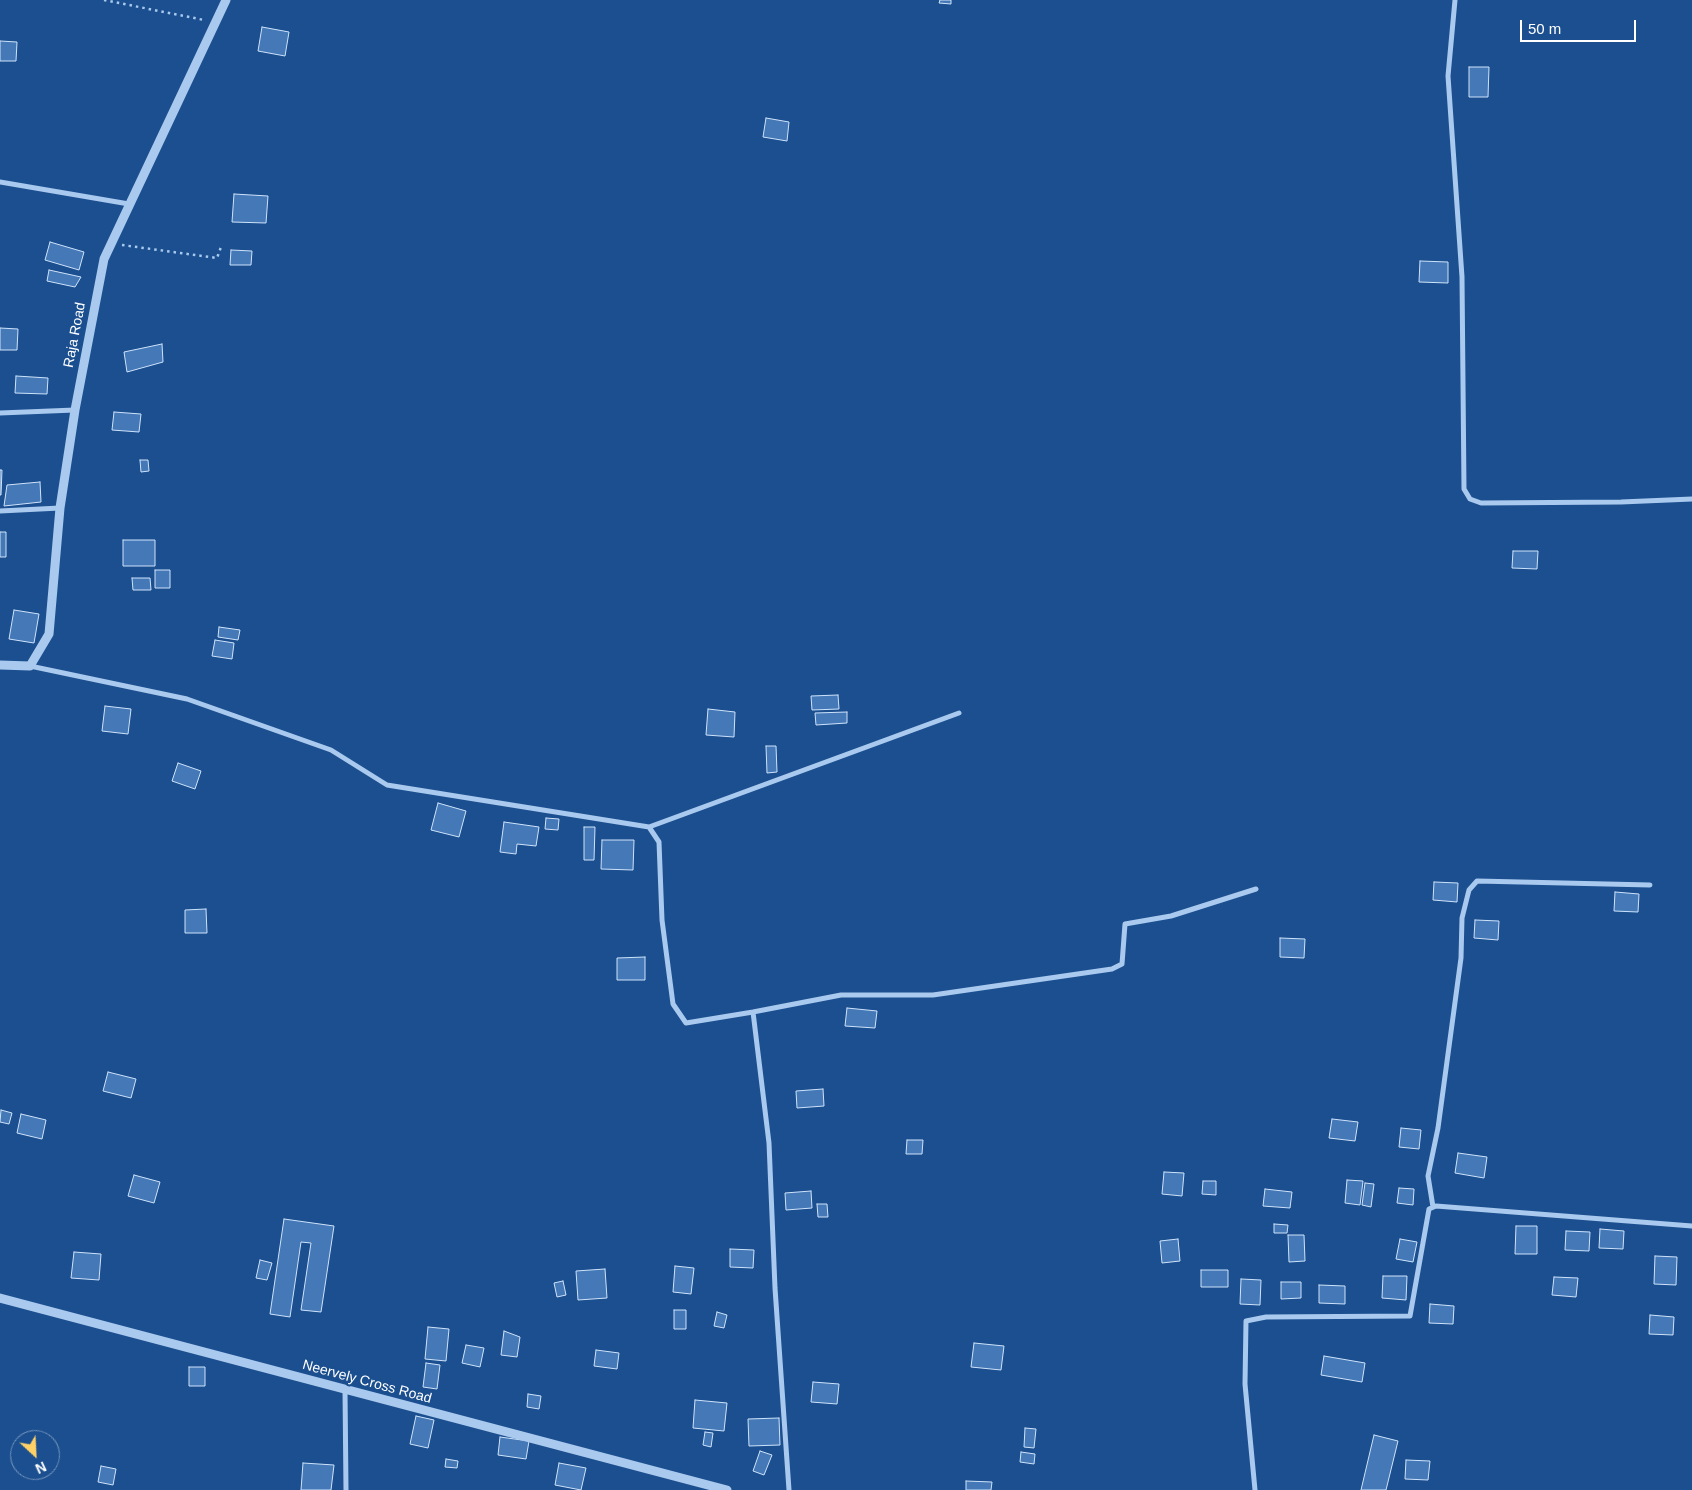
<!DOCTYPE html>
<html>
<head>
<meta charset="utf-8">
<style>
  body { margin:0 }
  #map { position:relative; width:1692px; height:1490px; overflow:hidden; background:#1b4f8f; font-family:Arial,sans-serif }
  canvas { display:block }
  .north { position:absolute; left:10px; top:1430px; width:50px; height:50px; box-sizing:border-box; background:#1b4f8f; border:1px solid #7695bc; border-radius:50%; rotate:155deg; font-size:14px; font-weight:700; line-height:20px; text-align:center; color:#fff }
  .north::after { content:''; display:block; margin:auto; width:18px; height:22px; background:#ffd166; clip-path:polygon(50% 0,100% 100%,50% 72%,0 100%) }
  .scale { position:absolute; left:1520px; top:20px; width:116px; height:22px; box-sizing:border-box; border:2px solid #fff; border-top:0; padding-left:6px; font-size:15px; line-height:18px; white-space:nowrap; color:#fff; -webkit-text-stroke:4px #1b4f8f; paint-order:stroke }
</style>
</head>
<body>
<div id="map">
<canvas width="1692" height="1490"></canvas>
<div class="north">N</div>
<div class="scale">50 m</div>
</div>
<script>
const g = document.querySelector('canvas').getContext('2d');
g.lineJoin = 'round';
function fill(path, color) { g.fillStyle = color; g.fill(path, 'evenodd'); }
const poly = rows => new Path2D(rows.map(r => 'M' + r).join(''));
function stroke(path, color, width, dash) { g.strokeStyle = color; g.lineWidth = width; g.lineCap = dash ? 'butt' : 'round'; g.setLineDash(dash || []); g.stroke(path); }
function label(font, color, halo, rows, align = 'center') {
  g.font = font + ' Arial,sans-serif'; g.lineWidth = 4.5; g.setLineDash([]); g.textBaseline = 'middle'; g.strokeStyle = halo; g.fillStyle = color; for (const [text, x, y, turn = 0] of rows) {
    g.save(); g.translate(x, y); g.rotate((+turn || 0) * Math.PI / 180); g.textAlign = isNaN(turn) ? turn : align; if (halo) g.strokeText(text, 0, 0); g.fillText(text, 0, 0); g.restore();
  }
}
const building = poly([
  [940,0,951,0,951,4,939,3,940,0],
  [262,27,289,32,285,56,258,51,262,27],
  [0,41,17,42,16,61,0,61,0,41],
  [1469,67,1489,67,1488,97,1469,97,1469,67],
  [766,118,789,122,787,141,763,137,766,118],
  [234,194,268,196,266,223,232,222,234,194],
  [50,242,84,252,79,270,45,260,50,242],
  [231,250,252,251,251,265,230,265,231,250],
  [1420,261,1448,262,1448,283,1419,282,1420,261],
  [49,270,81,277,75,287,47,281,49,270],
  [0,328,18,329,17,350,0,350,0,328],
  [162,344,163,362,127,372,124,352,162,344],
  [16,376,48,378,47,394,15,393,16,376],
  [114,412,141,414,139,432,112,430,114,412],
  [140,460,148,460,149,471,141,472,140,460],
  [0,470,2,470,1,495,0,495,0,470],
  [40,482,41,502,4,506,7,485,40,482],
  [0,532,6,532,6,557,0,557,0,532],
  [123,540,155,540,155,566,123,566,123,540],
  [1513,551,1538,551,1537,569,1512,568,1513,551],
  [155,570,170,570,170,588,155,588,155,570],
  [132,578,150,578,151,590,133,590,132,578],
  [14,610,39,614,34,643,9,639,14,610],
  [219,627,240,630,238,640,218,637,219,627],
  [215,640,234,643,232,659,212,656,215,640],
  [838,695,839,709,812,710,811,696,838,695],
  [105,706,131,709,128,734,102,731,105,706],
  [708,709,735,712,734,737,706,735,708,709],
  [847,712,847,723,816,725,815,713,847,712],
  [766,746,776,746,777,772,767,773,766,746],
  [178,763,201,771,195,789,172,781,178,763],
  [438,803,466,811,459,837,431,830,438,803],
  [546,818,559,819,558,830,545,829,546,818],
  [504,822,539,827,536,846,517,844,516,854,500,852,504,822],
  [584,827,595,827,594,860,584,860,584,827],
  [602,840,634,840,633,870,601,869,602,840],
  [1434,882,1458,883,1457,902,1433,900,1434,882],
  [1615,892,1639,894,1638,912,1614,911,1615,892],
  [206,909,207,933,185,933,185,910,206,909],
  [1475,920,1499,921,1498,940,1474,938,1475,920],
  [1280,938,1305,939,1304,958,1280,957,1280,938],
  [645,957,645,980,617,980,617,958,645,957],
  [847,1008,877,1011,875,1028,845,1026,847,1008],
  [108,1072,136,1079,131,1098,103,1091,108,1072],
  [823,1089,824,1106,797,1108,796,1091,823,1089],
  [1,1110,12,1113,9,1124,0,1122,1,1110],
  [21,1114,46,1120,42,1139,17,1133,21,1114],
  [1332,1119,1358,1122,1355,1141,1329,1138,1332,1119],
  [1401,1128,1421,1130,1419,1149,1399,1147,1401,1128],
  [907,1140,923,1140,922,1154,906,1154,907,1140],
  [1458,1153,1487,1157,1484,1178,1455,1173,1458,1153],
  [1164,1172,1184,1173,1182,1196,1162,1194,1164,1172],
  [134,1175,160,1182,154,1203,128,1196,134,1175],
  [1347,1180,1363,1181,1360,1205,1345,1203,1347,1180],
  [1203,1181,1216,1181,1216,1195,1202,1194,1203,1181],
  [1365,1183,1374,1184,1371,1207,1362,1205,1365,1183],
  [1399,1188,1414,1189,1413,1205,1397,1203,1399,1188],
  [1265,1189,1292,1192,1290,1208,1263,1206,1265,1189],
  [811,1191,812,1208,786,1210,785,1193,811,1191],
  [817,1204,827,1204,828,1217,818,1217,817,1204],
  [284,1219,334,1226,321,1312,301,1310,311,1243,301,1242,290,1317,270,1314,284,1219],
  [1274,1224,1288,1225,1287,1233,1274,1233,1274,1224],
  [1516,1226,1537,1226,1537,1254,1515,1254,1516,1226],
  [1600,1229,1624,1231,1623,1249,1599,1248,1600,1229],
  [1566,1231,1590,1232,1589,1251,1565,1250,1566,1231],
  [1288,1235,1304,1235,1305,1261,1289,1262,1288,1235],
  [1178,1239,1180,1261,1162,1263,1160,1241,1178,1239],
  [1400,1239,1417,1242,1413,1262,1396,1259,1400,1239],
  [730,1249,754,1250,753,1268,730,1267,730,1249],
  [74,1252,101,1254,99,1280,71,1278,74,1252],
  [1655,1256,1677,1257,1676,1285,1654,1284,1655,1256],
  [260,1260,272,1263,267,1280,256,1278,260,1260],
  [675,1266,694,1268,691,1294,673,1292,675,1266],
  [605,1269,607,1298,578,1300,576,1271,605,1269],
  [1201,1270,1228,1270,1228,1287,1201,1287,1201,1270],
  [1383,1276,1407,1276,1406,1300,1382,1298,1383,1276],
  [1554,1277,1578,1278,1576,1297,1552,1295,1554,1277],
  [1241,1279,1261,1280,1260,1305,1240,1304,1241,1279],
  [563,1281,566,1295,557,1297,554,1283,563,1281],
  [1281,1282,1301,1282,1301,1298,1281,1299,1281,1282],
  [1319,1285,1345,1286,1345,1304,1319,1303,1319,1285],
  [1430,1304,1454,1306,1453,1324,1429,1323,1430,1304],
  [674,1310,686,1310,686,1329,674,1329,674,1310],
  [717,1312,727,1315,724,1328,714,1326,717,1312],
  [1650,1315,1674,1317,1673,1335,1649,1334,1650,1315],
  [428,1327,449,1329,446,1361,425,1359,428,1327],
  [504,1331,520,1337,517,1357,501,1355,504,1331],
  [974,1343,1004,1346,1001,1370,971,1367,974,1343],
  [466,1345,484,1348,480,1367,462,1363,466,1345],
  [596,1350,619,1353,617,1369,594,1366,596,1350],
  [1324,1356,1365,1363,1362,1382,1321,1375,1324,1356],
  [426,1363,440,1365,437,1389,423,1387,426,1363],
  [189,1367,205,1367,205,1386,189,1386,189,1367],
  [813,1382,839,1384,837,1404,811,1402,813,1382],
  [528,1394,541,1396,539,1409,527,1407,528,1394],
  [695,1400,727,1403,724,1431,693,1428,695,1400],
  [416,1416,434,1420,428,1448,410,1444,416,1416],
  [779,1418,780,1445,749,1446,748,1419,779,1418],
  [1025,1428,1036,1429,1034,1448,1024,1447,1025,1428],
  [705,1432,713,1433,711,1447,703,1445,705,1432],
  [1374,1435,1398,1441,1386,1490,1361,1490,1374,1435],
  [500,1437,529,1441,526,1459,498,1455,500,1437],
  [760,1451,772,1455,764,1475,753,1471,760,1451],
  [1021,1452,1035,1454,1034,1464,1020,1462,1021,1452],
  [446,1459,458,1461,457,1468,445,1467,446,1459],
  [1406,1460,1430,1461,1428,1480,1405,1479,1406,1460],
  [303,1463,334,1465,331,1490,301,1490,303,1463],
  [559,1463,586,1468,581,1490,555,1485,559,1463],
  [101,1466,116,1469,113,1485,98,1482,101,1466],
  [966,1481,992,1482,991,1490,966,1490,966,1481]
]);
fill(building, '#4478b7');
stroke(building, '#cfe3fa', 1);
stroke(poly([
  [104,0,204,20],
  [122,245,217,258,221,247]
]), '#a9c9ee', 2.5, [2.5, 4]);
stroke(poly([
  [1455,0,1448,76,1462,277,1464,489,1470,499,1481,503,1621,502,1692,499],
  [0,182,129,204],
  [0,413,75,410],
  [0,511,60,508],
  [30,666,187,699,331,750,387,785,649,827,659,842,662,920,673,1004,686,1023,753,1012,841,995,933,995,1112,969,1122,964,1125,924,1171,916,1256,889],
  [649,827,959,713],
  [753,1012,769,1143,775,1288,789,1490],
  [1433,1207,1428,1176,1438,1128,1461,958,1462,918,1469,890,1477,881,1650,885],
  [345,1390,346,1490],
  [1255,1490,1245,1384,1246,1321,1266,1317,1410,1316,1429,1209,1436,1206,1692,1226]
]), '#a9c9ee', 5);
stroke(poly([
  [0,665,30,666,49,634,60,508,75,410,104,259,226,0],
  [0,1298,727,1490]
]), '#a9c9ee', 9);
label('14px', '#fff', '#1b4f8f', [
  ["Raja Road",75,335,-79],
  ["Neervely Cross Road",367,1382,15]
]);
</script>
</body>
</html>
